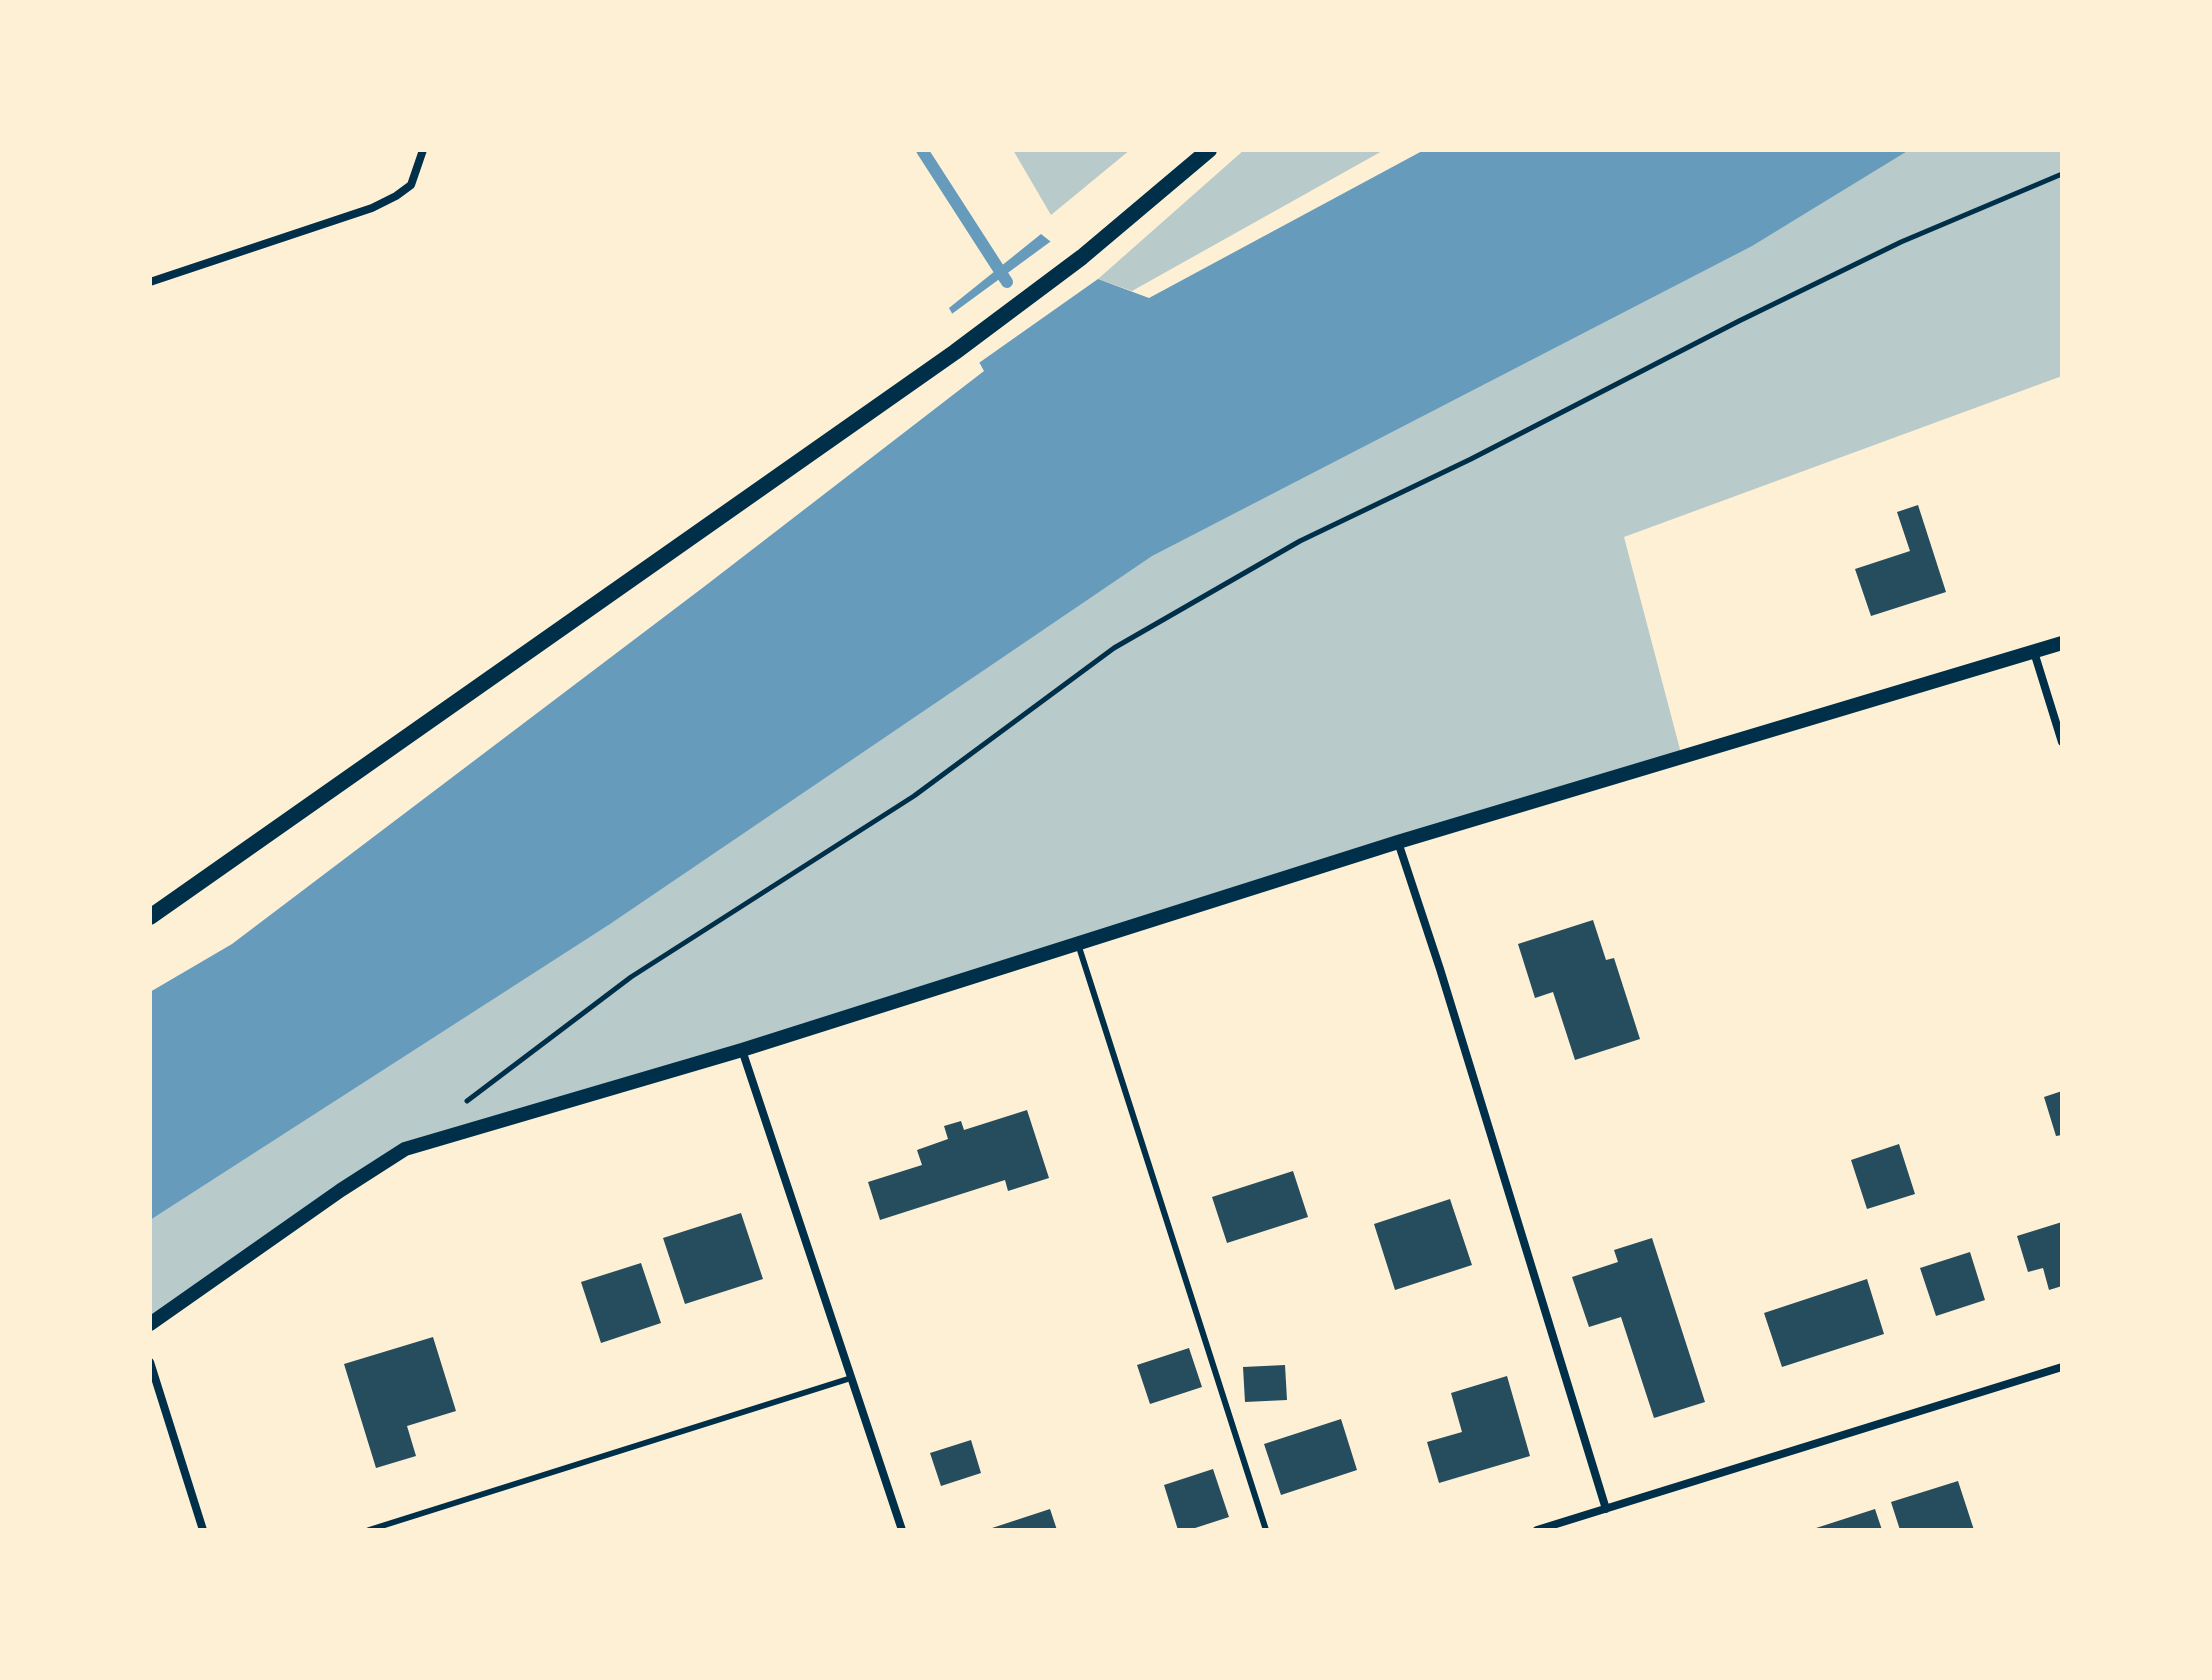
<!DOCTYPE html>
<html>
<head>
<meta charset="utf-8">
<style>
  body { margin:0 }
  #map { position:relative; width:2212px; height:1680px; overflow:hidden; background:#fdf0d5; font-family:"Sofia Sans Condensed",sans-serif }
  canvas { display:block }
  .frame { position:absolute; inset:0; border:152px solid #fdf0d5; pointer-events:none }
</style>
</head>
<body>
<div id="map">
<canvas width="2212" height="1680"></canvas>
<div class="frame"></div>
</div>
<script>
const g = document.querySelector('canvas').getContext('2d');
g.lineJoin = 'round';
function fill(path, color) { g.fillStyle = color; g.fill(path, 'evenodd'); }
const poly = rows => new Path2D(rows.map(r => 'M' + r).join(''));
function stroke(path, color, width, dash) { g.strokeStyle = color; g.lineWidth = width; g.lineCap = dash ? 'butt' : 'round'; g.setLineDash(dash || []); g.stroke(path); }
fill(poly([
  [1013,150,1130,150,1051,215],
  [1244,150,1384,150,1132,291,1098,279],
  [1658,150,2062,150,2062,376,1624,537,1682,757,405,1149,150,1324,150,1133]
]), '#b9caca');
fill(poly([
  [1424,150,1909,150,1752,246,1152,556,610,924,150,1220,150,992,232,944,705,586,984,371,949,308,1041,234,1098,279,1149,298]
]), '#669bbc');
fill(poly([
  [1054,239,1090,267,1098,279,976,365,949,316]
]), '#fdf0d5');
stroke(poly([
  [922,150,1007,282]
]), '#669bbc', 12);
fill(poly([
  [1918,505,1946,592,1871,616,1855,569,1910,551,1897,512],
  [1593,920,1606,960,1614,958,1640,1039,1575,1060,1553,992,1535,998,1518,944],
  [2062,1091,2062,1135,2056,1136,2044,1097],
  [1027,1110,1049,1178,1008,1191,1005,1180,880,1220,868,1182,922,1165,917,1150,948,1139,944,1126,961,1121,964,1130],
  [1899,1144,1915,1194,1867,1209,1851,1160],
  [1293,1171,1308,1217,1227,1243,1212,1197],
  [1450,1199,1472,1265,1395,1290,1374,1224],
  [741,1213,763,1279,685,1304,663,1238],
  [2062,1222,2062,1286,2049,1290,2043,1268,2028,1272,2017,1236],
  [1652,1238,1705,1402,1654,1418,1621,1317,1589,1327,1572,1277,1618,1262,1614,1250],
  [1970,1252,1985,1300,1936,1316,1920,1268],
  [641,1263,661,1323,601,1343,581,1282],
  [1867,1279,1884,1334,1782,1367,1764,1313],
  [433,1337,456,1411,407,1426,416,1456,376,1468,344,1364],
  [1189,1348,1202,1387,1150,1404,1137,1365],
  [1285,1365,1287,1400,1245,1402,1243,1367],
  [1507,1376,1530,1456,1439,1483,1427,1442,1462,1432,1451,1393],
  [1341,1419,1357,1470,1281,1495,1264,1444],
  [971,1440,981,1473,941,1486,930,1453],
  [1213,1469,1229,1517,1189,1530,1178,1530,1164,1485],
  [1958,1481,1974,1530,1900,1530,1891,1502],
  [1050,1509,1057,1530,989,1530,989,1529],
  [1875,1509,1882,1530,1813,1530,1813,1529]
]), '#264d5e');
stroke(poly([
  [467,1101,631,977,914,796,1114,648,1300,541,1471,459,1739,321,1901,242,2062,174]
]), '#003049', 5);
stroke(poly([
  [1078,944,1266,1530],
  [369,1530,851,1378]
]), '#003049', 6);
stroke(poly([
  [150,282,372,208,396,196,411,185,423,150],
  [2034,652,2062,742],
  [1398,842,1440,969,1606,1509],
  [742,1050,902,1530],
  [150,1362,203,1530],
  [1537,1530,2062,1367]
]), '#003049', 8);
stroke(poly([
  [150,1324,341,1190,405,1149,742,1050,1398,842,2062,643]
]), '#003049', 14);
stroke(poly([
  [150,917,955,352,1082,257,1209,150]
]), '#003049', 16);
</script>
</body>
</html>
